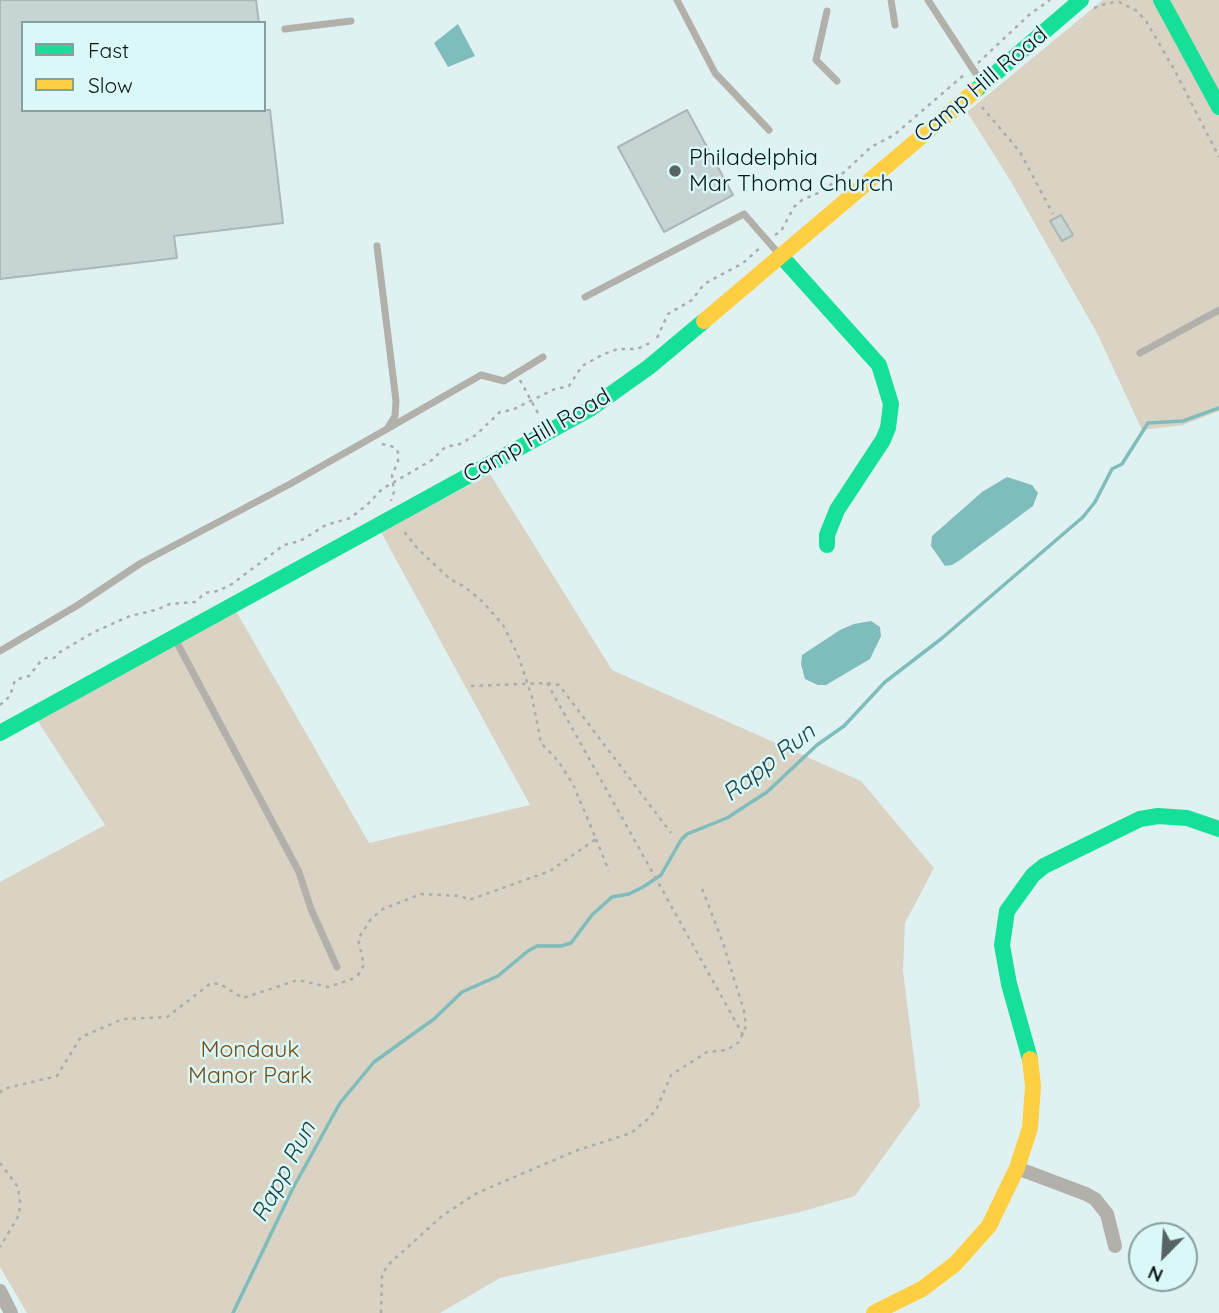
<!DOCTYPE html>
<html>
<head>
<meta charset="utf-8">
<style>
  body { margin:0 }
  #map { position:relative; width:1219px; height:1313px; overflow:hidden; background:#e0f1f1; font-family:Quicksand,sans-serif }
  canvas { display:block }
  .legend { position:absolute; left:21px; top:21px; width:245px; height:91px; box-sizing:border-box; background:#d9f8f7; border:2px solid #879e9e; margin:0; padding:9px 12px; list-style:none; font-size:21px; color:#0d1818 }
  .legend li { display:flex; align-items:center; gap:14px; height:35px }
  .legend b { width:35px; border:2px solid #879e9e }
  .north { position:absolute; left:1128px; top:1222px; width:70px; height:70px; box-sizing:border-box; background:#d9f8f7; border:2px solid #879e9e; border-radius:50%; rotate:204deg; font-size:19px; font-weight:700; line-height:28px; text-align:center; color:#0d1818 }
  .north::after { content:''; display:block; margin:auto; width:24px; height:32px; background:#576464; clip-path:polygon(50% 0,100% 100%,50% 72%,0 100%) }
</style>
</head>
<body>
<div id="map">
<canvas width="1219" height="1313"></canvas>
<ul class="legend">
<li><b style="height:9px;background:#16e098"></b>Fast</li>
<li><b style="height:9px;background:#ffcf43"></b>Slow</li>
</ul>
<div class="north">N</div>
</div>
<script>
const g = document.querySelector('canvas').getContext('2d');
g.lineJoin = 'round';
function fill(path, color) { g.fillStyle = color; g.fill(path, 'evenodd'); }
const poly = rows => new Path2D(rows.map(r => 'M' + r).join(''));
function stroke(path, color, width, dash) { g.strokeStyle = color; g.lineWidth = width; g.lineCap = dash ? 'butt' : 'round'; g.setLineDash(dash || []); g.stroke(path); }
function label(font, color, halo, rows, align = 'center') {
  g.font = font + ' Quicksand,sans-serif'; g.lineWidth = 5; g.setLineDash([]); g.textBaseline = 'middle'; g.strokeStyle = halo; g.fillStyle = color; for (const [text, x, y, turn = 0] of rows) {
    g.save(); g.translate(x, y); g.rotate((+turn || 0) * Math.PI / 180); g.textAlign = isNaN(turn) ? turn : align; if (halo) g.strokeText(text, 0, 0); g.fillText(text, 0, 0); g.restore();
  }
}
fill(poly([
  [1103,0,1219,0,1219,411,1183,425,1142,430,1097,333,1010,180,967,112],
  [490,474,612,670,861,781,934,868,905,923,903,971,920,1106,855,1196,800,1212,500,1278,440,1313,27,1313,0,1267,0,882,105,825,37,720,236,611,369,843,530,805,381,532]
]), '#dad3c3');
fill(poly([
  [458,24,475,56,448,67,434,43],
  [1007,477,1032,485,1038,493,1033,506,960,560,952,565,945,566,931,546,932,536,982,492],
  [871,621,880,627,881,636,870,659,826,685,818,685,805,679,801,664,802,655,840,630,854,624]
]), '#7fbcbc');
stroke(poly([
  [233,1313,292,1190,340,1103,374,1062,434,1019,462,992,498,976,528,951,537,946,561,946,571,943,592,915,612,897,629,894,643,887,661,875,681,840,687,834,727,818,767,792,817,745,844,726,885,682,941,639,1083,517,1095,502,1112,469,1122,464,1148,423,1183,421,1219,408]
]), '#7fbcbc', 3.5);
const building = poly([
  [0,0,256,0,259,23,23,23,23,110,270,110,283,223,174,236,177,258,0,279,0,0],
  [687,110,733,195,664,232,618,147,687,110],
  [1061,215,1073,235,1062,241,1050,221,1061,215]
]);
fill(building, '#c7d4d4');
stroke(building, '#a9b7b7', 2);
stroke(poly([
  [1094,8,1108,3,1119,2,1137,11,1146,21,1175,71,1219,157],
  [978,63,1030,14,1050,0],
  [982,107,1020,152,1053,214],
  [775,235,781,231,794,207,802,200,825,190,871,147,894,135,965,74],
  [657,338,668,314,692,300,704,284,743,263,762,246],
  [520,380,540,417],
  [382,444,394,447,398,452,398,462,392,475,394,492,391,501],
  [547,683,743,1035],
  [471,686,547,683,559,685,671,833],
  [0,705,10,696,15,680,29,676,40,662,46,658,54,658,60,652,94,632,130,616,156,610,170,604,195,602,205,593,218,591,232,584,284,545,300,541,326,525,350,518,367,505,382,489,432,460,445,447,460,444,476,435,500,412,512,410,555,389,569,386,582,366,604,354,618,349,637,349,652,342],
  [596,839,609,871],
  [0,1093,3,1089,57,1076,81,1037,123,1019,167,1017,211,983,220,984,243,998,298,980,328,987,352,979,358,975,364,965,358,939,371,919,383,909,421,894,461,896,469,900,550,871,596,839,573,784,558,761,541,743,532,697,518,655,503,625,483,602,465,587,450,579,418,549,402,529],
  [0,1163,18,1187,20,1202,19,1215,0,1247],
  [381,1313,382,1275,388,1265,442,1216,477,1193,526,1172,578,1150,631,1133,649,1118,657,1108,671,1075,707,1052,727,1050,739,1042,746,1026,744,1011,723,943,701,886]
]), '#aaadaa', 2.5, [3.5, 5]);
stroke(poly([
  [677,0,715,73,769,130],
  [891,0,895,25],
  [928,0,982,83],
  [827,11,816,60,837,81],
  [285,29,351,21],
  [585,297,744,214,779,254],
  [1140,353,1219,310],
  [387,429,481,375,504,381,543,357],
  [175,639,299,872,311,909,337,967],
  [0,651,78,605,141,563,290,484,387,429,395,416,396,401,377,246]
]), '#b2b0aa', 7);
stroke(poly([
  [1017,1168,1086,1194,1095,1199,1107,1214,1115,1246],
  [0,1291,11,1313]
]), '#b2b0aa', 14);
stroke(poly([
  [1161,0,1219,107],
  [975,91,1081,0],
  [782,257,879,365,891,404,888,428,883,440,837,510,827,535,827,545],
  [0,733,590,409,649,367,704,321],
  [1030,1059,1009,984,1002,945,1007,911,1033,875,1044,866,1140,819,1158,816,1187,818,1219,829]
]), '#16e098', 16);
stroke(poly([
  [704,321,975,91],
  [874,1313,922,1289,955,1264,989,1226,1017,1168,1030,1128,1033,1086,1030,1059]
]), '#ffcf43', 16);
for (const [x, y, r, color] of [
  [675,171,7,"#576464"]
]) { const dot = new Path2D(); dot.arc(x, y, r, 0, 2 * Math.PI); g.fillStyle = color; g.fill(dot); stroke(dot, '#d9f8f7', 2.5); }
label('23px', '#0d1818', '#d9f8f7', [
  ["Camp Hill Road",981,85,-40],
  ["Camp Hill Road",537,436,-30]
]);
label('23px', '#0d1818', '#d9f8f7', [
  ["Philadelphia",689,158],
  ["Mar Thoma Church",689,184]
], 'left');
label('23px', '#764d16', '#d9f8f7', [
  ["Mondauk",250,1050],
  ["Manor Park",250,1076]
]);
label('italic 24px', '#1f4545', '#d9f8f7', [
  ["Rapp Run",769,763,-38],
  ["Rapp Run",284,1172,-62]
]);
</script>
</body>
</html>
